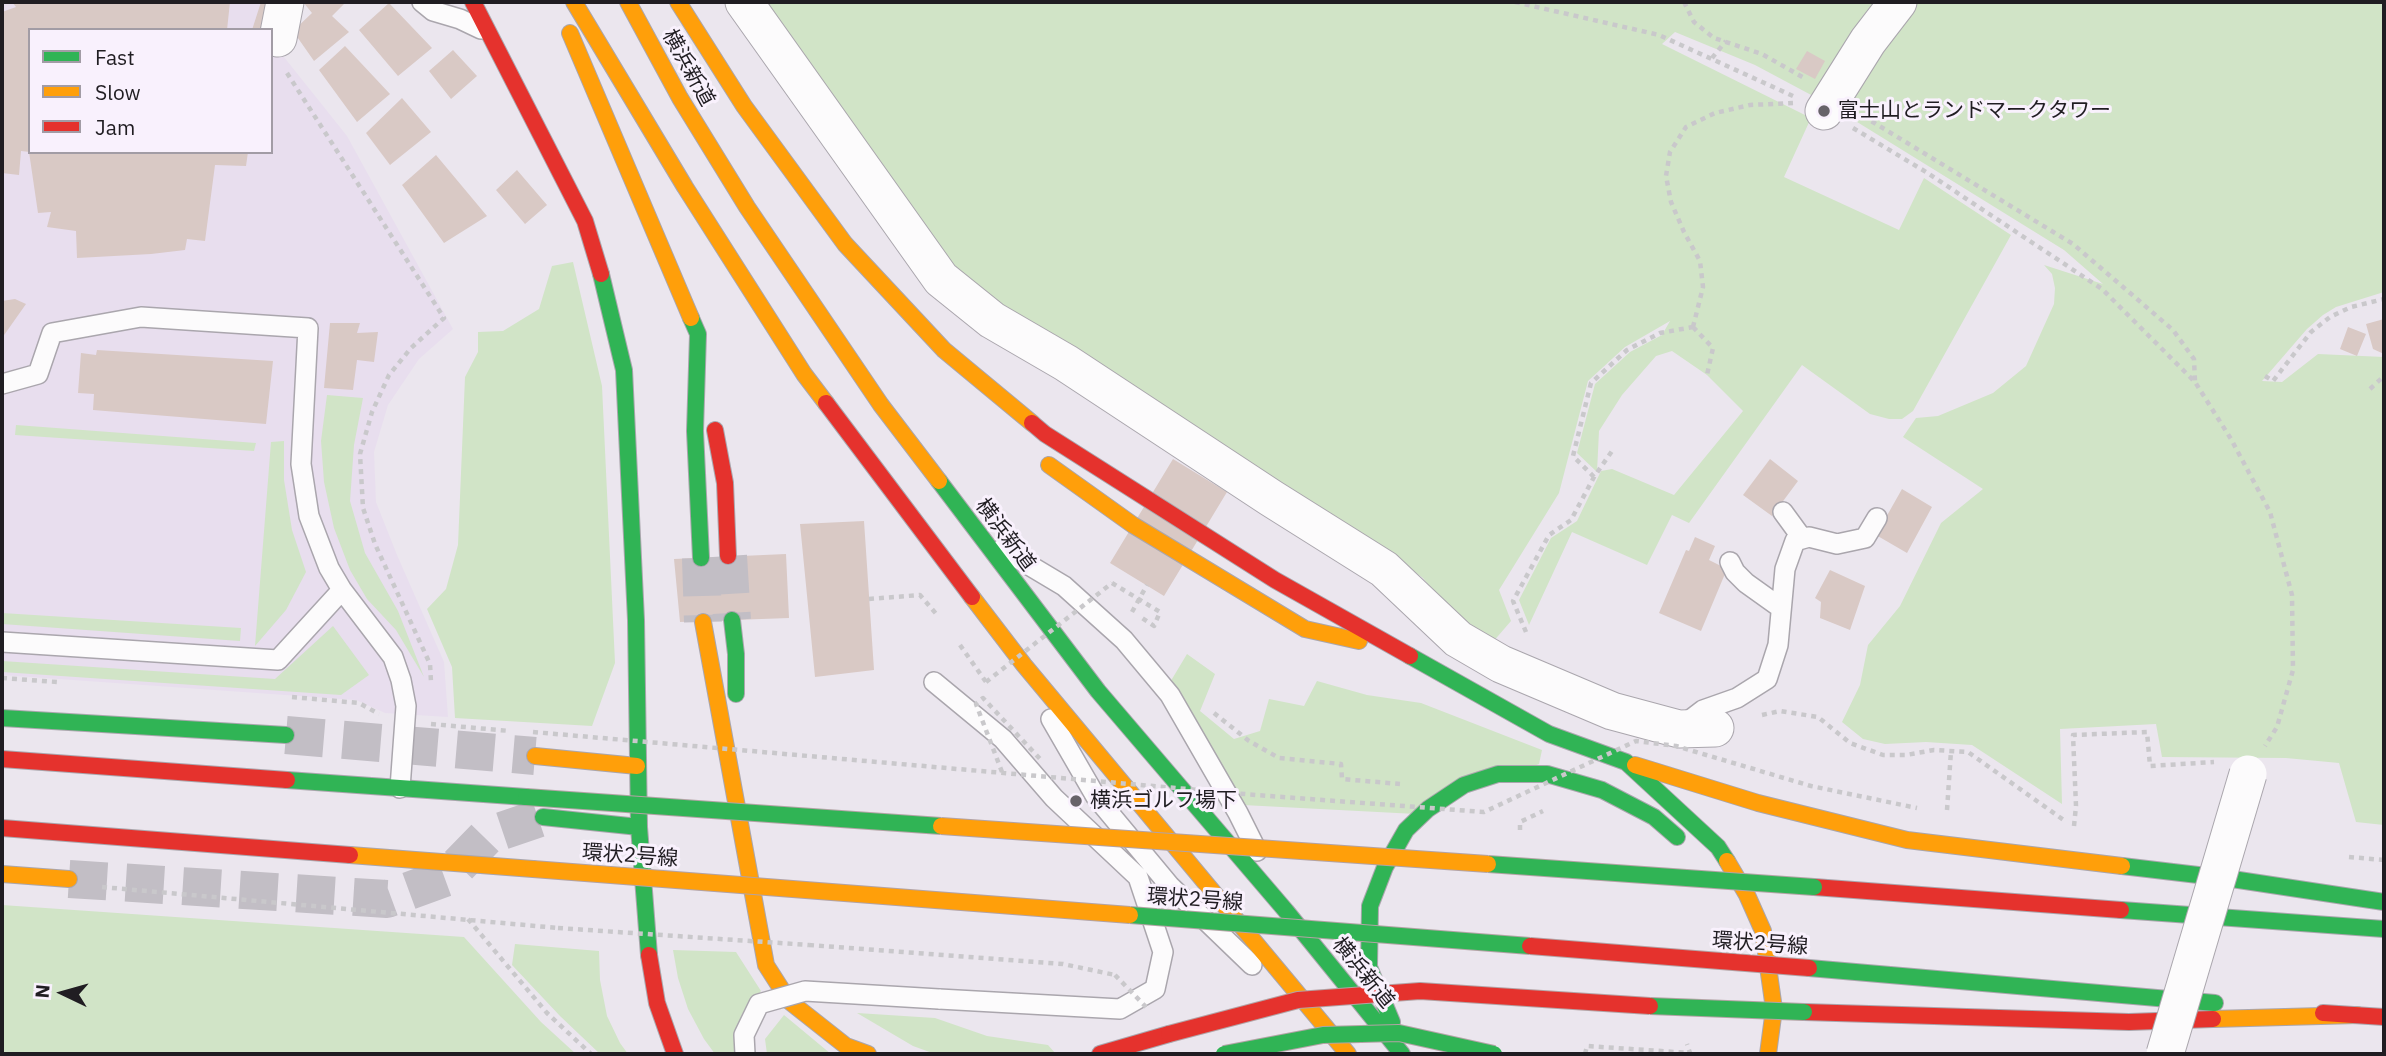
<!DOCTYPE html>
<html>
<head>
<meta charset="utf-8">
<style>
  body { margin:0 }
  #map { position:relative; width:2386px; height:1056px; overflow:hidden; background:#ebe6ee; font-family:"IBM Plex Sans",sans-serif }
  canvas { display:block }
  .frame { position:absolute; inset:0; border:4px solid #201d22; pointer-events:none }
  .legend { position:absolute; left:28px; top:28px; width:245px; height:126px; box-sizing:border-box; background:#f9f1fd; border:2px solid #a29ca5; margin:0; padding:9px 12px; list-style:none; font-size:21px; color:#201d22 }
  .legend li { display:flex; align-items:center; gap:14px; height:35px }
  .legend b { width:35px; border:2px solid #a29ca5 }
  .north { position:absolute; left:28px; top:958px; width:70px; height:70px; -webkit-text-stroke:5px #f9f1fd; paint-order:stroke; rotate:275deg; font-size:19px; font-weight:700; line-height:28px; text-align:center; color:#201d22 }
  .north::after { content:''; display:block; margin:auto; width:24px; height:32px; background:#201d22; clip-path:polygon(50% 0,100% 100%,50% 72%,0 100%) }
</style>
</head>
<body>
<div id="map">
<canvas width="2386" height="1056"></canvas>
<div class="frame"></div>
<ul class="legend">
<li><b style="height:9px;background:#30b455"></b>Fast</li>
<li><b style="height:9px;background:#ff9f0a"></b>Slow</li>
<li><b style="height:9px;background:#e5322d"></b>Jam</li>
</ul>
<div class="north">N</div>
</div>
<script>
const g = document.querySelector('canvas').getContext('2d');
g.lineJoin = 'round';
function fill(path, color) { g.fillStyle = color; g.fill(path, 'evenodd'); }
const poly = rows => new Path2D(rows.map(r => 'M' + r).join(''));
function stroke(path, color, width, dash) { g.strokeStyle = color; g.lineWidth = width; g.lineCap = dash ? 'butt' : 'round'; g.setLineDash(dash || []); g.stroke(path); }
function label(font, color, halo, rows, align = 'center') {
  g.font = font + ' "IBM Plex Sans","Noto Sans JP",sans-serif'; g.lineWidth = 6; g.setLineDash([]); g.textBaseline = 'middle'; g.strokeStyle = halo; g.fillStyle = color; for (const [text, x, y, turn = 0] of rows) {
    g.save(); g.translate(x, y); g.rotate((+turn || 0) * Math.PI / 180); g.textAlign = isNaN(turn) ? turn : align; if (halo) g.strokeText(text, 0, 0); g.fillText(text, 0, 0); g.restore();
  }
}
fill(poly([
  [2,2,280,2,272,42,347,136,453,329,419,359,388,405,374,452,376,502,397,555,444,662,448,717,385,713,356,700,2,675],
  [30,30,271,30,271,152,30,152]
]), '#e8deee');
fill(poly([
  [756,2,2384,2,2384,292,2336,307,2323,315,2307,329,2262,381,2282,382,2318,354,2384,357,2384,825,2356,822,2339,763,2286,758,2162,757,2156,724,2060,729,2062,804,1972,745,1926,742,1885,744,1863,739,1842,722,1860,685,1868,645,1900,606,1941,523,1983,489,1903,437,1916,418,1938,416,1993,393,2026,366,2054,304,2055,288,2052,274,2044,265,2103,284,2064,250,1828,104,1755,65,1675,32,1662,44,1811,118,1784,177,1899,230,1924,178,2011,235,1913,411,1902,419,1889,419,1870,414,1802,365,1689,523,1672,515,1647,565,1572,532,1529,625,1519,600,1551,538,1577,521,1601,471,1612,469,1674,495,1743,411,1707,375,1672,351,1656,356,1622,395,1599,431,1597,472,1577,453,1595,384,1630,352,1662,335,1670,321,1625,347,1588,381,1559,493,1499,590,1511,621,1492,643,1455,618,1423,578,1366,537,974,321],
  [573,262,602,386,615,663,592,726,455,718,452,667,427,609,446,589,458,545,465,377,478,352,478,332,503,331,539,309,552,266],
  [327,395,363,398,354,445,350,501,365,553,398,611,424,677,396,630,367,599,350,570,334,528,324,482,321,441],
  [16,425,256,443,254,451,15,435],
  [284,441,284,480,292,530,306,572,286,610,255,646,271,442],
  [2,613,241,628,240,641,2,624],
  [333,626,369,675,341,695,2,672,2,661,275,679],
  [1187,654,1215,674,1200,711,1234,739,1260,731,1269,699,1304,706,1317,681,1367,695,1421,703,1542,750,1539,764,1416,814,1243,805,1169,684],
  [2,905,464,937,541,1022,576,1054,2,1054],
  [515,944,599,951,600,980,607,1016,620,1043,628,1054,600,1054,560,1016,512,965],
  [673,950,736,952,761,991,742,1014,736,1042,739,1054,715,1054,704,1039,688,1009,678,978],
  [857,1013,935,1018,987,1036,1048,1045,1056,1054,935,1054,913,1046],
  [784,1015,831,1054,767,1054,765,1039]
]), '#d1e4c7');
fill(poly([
  [12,2,230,2,227,30,30,30,30,152,21,151,19,175,2,173,2,12,16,7],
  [261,2,274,2,271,30,252,30],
  [303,2,342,2,344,4,332,16,349,32,314,61,293,31,312,13],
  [389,3,432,48,398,76,359,30],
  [345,46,390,94,357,122,319,70],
  [453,50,477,76,451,99,429,71],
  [1807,51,1825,61,1815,79,1796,69],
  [402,98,431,132,390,165,366,133],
  [29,152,248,152,246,166,215,165,205,241,187,239,185,250,151,254,77,258,76,231,47,227,51,212,38,213],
  [436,155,487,216,444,243,402,185],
  [517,170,547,205,525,224,496,190],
  [15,299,26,304,2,338,2,301],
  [2384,319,2384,354,2373,349,2366,324],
  [330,323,360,323,357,333,378,332,374,362,357,360,353,390,324,388],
  [2348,327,2366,334,2357,356,2340,349],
  [97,350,273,361,266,424,93,410,94,394,78,393,81,353,96,355],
  [1173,459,1227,492,1164,596,1110,563],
  [1770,459,1798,481,1772,516,1743,495],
  [1902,489,1932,507,1907,553,1876,535],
  [864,521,874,670,815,677,800,524],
  [1695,537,1715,546,1709,560,1727,569,1701,631,1659,613,1686,550,1689,551],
  [786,554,789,618,680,622,674,559],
  [1830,570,1865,586,1850,630,1820,618,1821,602,1815,598]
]), '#d9c9c5');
stroke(poly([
  [286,735,535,756],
  [69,879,387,899,447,877,487,836,543,817]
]), '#c2bec5', 38, [38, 19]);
stroke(poly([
  [728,556,732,620],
  [701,558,703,622]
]), '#c2bec5', 38, [38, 19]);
const lane = poly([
  [422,2,433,11,460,19,481,29],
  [2,384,38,374,52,333,141,317,308,328,301,464,309,516,329,568,342,590,393,657,401,680,406,706,400,788],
  [1783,512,1802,538],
  [1002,549,1064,586,1124,640,1170,695,1238,813,1257,851],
  [1730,562,1735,572,1746,583,1781,608],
  [2,642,278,660,342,590],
  [934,682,1003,739,1054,798,1138,877,1163,952,1155,989,1120,1009,939,999],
  [1051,719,1096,797,1170,886,1252,965],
  [1682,726,1703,710,1737,698,1767,679,1778,645,1785,569,1795,541,1809,537,1837,544,1865,538,1877,518]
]);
const street = poly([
  [744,2,941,279,992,320,1066,363,1271,498,1384,569,1458,639,1501,664,1612,711,1679,729,1715,728],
  [278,38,285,2],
  [1824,111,1868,41,1898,2]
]);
const fast = poly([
  [601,274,624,370,636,620,639,827,649,955],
  [691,318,698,334,695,431,701,558],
  [939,481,1098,691,1286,911,1402,1054],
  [732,620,736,654,736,694],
  [1410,656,1549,734,1626,762,1718,847,1727,861],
  [2,718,286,735],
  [287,780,526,797],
  [543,817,639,827],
  [2122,866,2232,879,2384,902],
  [2121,910,2384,929],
  [1809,968,2215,1003],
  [1392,1022,1369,967,1370,906,1385,867,1406,830,1428,809,1464,785,1498,774,1547,774,1602,790,1654,817,1677,837]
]);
const slow = poly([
  [574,2,685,187,804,374,826,403],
  [628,2,680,98,747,207,881,405,939,481],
  [678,2,744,106,845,244,944,350,1032,423],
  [570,33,691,318],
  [1049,465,1133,525,1305,629,1359,641],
  [972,597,1024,665,1348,1054],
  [703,622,766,965,789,1001,846,1046,868,1054],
  [535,756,637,766],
  [1635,765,1758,803,1907,840,2122,866],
  [350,855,533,869],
  [1727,861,1747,895,1763,931,1774,1009,1768,1054],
  [2,874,69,879],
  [2213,1019,2357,1015]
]);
const jam = poly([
  [473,2,585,221,601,274],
  [826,403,972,597],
  [1032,423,1045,434,1275,580,1410,656],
  [715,430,725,483,728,556],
  [2,759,287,780],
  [2,828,350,855],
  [1814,887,2121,910],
  [649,955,657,1003,675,1054],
  [1804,1012,2129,1022,2213,1019],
  [2323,1013,2384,1017],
  [1100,1054,1169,1034]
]);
stroke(lane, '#aaa6ad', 22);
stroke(street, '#aaa6ad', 39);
stroke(fast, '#aaa6ad', 18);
stroke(slow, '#aaa6ad', 18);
stroke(jam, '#aaa6ad', 18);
stroke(poly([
  [1515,2,1659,35,1793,96],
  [1684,2,1694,22,1714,38,1762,54,1806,79],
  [1712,58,1726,41],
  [287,73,444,318,411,348,389,375,372,412,360,454,363,508,375,544,430,664,431,682],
  [1863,116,2073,244,2173,330,2194,359,2195,382],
  [1853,128,1926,172,2102,289,2195,382,2231,439,2270,512,2292,595,2293,670,2277,727,2265,746],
  [1693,327,1703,287,1700,261,1684,232,1671,202,1666,176,1670,152,1686,127,1715,113,1750,105,1793,103],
  [1693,327,1713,348,1707,375],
  [2265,376,2273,381,2311,332,2330,317,2351,307,2384,299],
  [2370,389,2384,376],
  [1594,477,1573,456,1591,383,1627,350,1660,333,1693,327],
  [1112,583,1160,612,1154,626,1142,618],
  [869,599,920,595,938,616],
  [1132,612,1147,585],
  [1526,632,1513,601,1549,535,1571,520,1594,477,1612,451],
  [960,645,986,682],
  [2,678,57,682],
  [292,697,359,703,379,714],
  [1214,713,1249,741,1279,758,1341,764,1342,779,1400,784],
  [1762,715,1780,711,1818,717,1850,743,1883,755,1906,755,1934,750,1968,752,2065,821],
  [431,724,510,731],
  [1947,810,1951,751],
  [2074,826,2076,806,2073,735,2147,732,2150,766,2214,762],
  [1520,830,1520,822,1543,811],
  [2349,857,2384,860],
  [102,887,558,928],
  [468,919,547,1013,591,1054],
  [809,945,1063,964,1115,975],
  [1585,1054,1587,1046,1690,1053,1687,1044]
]), '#c9c8cb', 4.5, [5, 5]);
stroke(lane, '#fcfbfc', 19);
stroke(street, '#fcfbfc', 37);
stroke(fast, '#30b455', 16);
stroke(slow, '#ff9f0a', 16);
stroke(jam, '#e5322d', 16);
const laneBridge = poly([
  [745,1054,744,1035,759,1004,805,991,939,999]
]);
const streetBridge = poly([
  [2165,1054,2248,774]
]);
const fastBridge = poly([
  [526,797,941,826],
  [1488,864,1814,887],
  [1130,915,1530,946],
  [1650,1006,1804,1012],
  [1224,1054,1323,1035,1399,1033,1494,1054]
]);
const slowBridge = poly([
  [941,826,1488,864],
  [533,869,1130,915]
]);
const jamBridge = poly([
  [1530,946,1809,968],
  [1169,1034,1298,1000,1420,991,1650,1006]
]);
stroke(laneBridge, '#aaa6ad', 22, []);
stroke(streetBridge, '#aaa6ad', 39, []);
stroke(fastBridge, '#b3a3a5', 18, []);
stroke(slowBridge, '#b3a3a5', 18, []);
stroke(jamBridge, '#b3a3a5', 18, []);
stroke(poly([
  [986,682,1112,583],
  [533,732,1256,795,1484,812,1636,741,1676,746,1811,786,1917,808],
  [1002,772,976,704,983,698,1042,761],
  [558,928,809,945],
  [1115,975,1146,1007]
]), '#c9c8cb', 4.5, [5, 5]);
stroke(laneBridge, '#fcfbfc', 19);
stroke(streetBridge, '#fcfbfc', 37);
stroke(fastBridge, '#30b455', 16);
stroke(slowBridge, '#ff9f0a', 16);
stroke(jamBridge, '#e5322d', 16);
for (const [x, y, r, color] of [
  [1824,111,7,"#676369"],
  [1076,801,7,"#676369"]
]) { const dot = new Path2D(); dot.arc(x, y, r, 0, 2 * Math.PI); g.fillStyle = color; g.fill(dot); stroke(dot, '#f9f1fd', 2.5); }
label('21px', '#201d22', '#f9f1fd', [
  ["横浜新道",688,68,61],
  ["横浜新道",1005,535,53],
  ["環状2号線",630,856,4],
  ["環状2号線",1195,900,4],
  ["環状2号線",1760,944,4],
  ["横浜新道",1363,973,51]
]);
label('21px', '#201d22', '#f9f1fd', [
  ["富士山とランドマークタワー",1838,111],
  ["横浜ゴルフ場下",1090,801]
], 'left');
</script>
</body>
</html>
